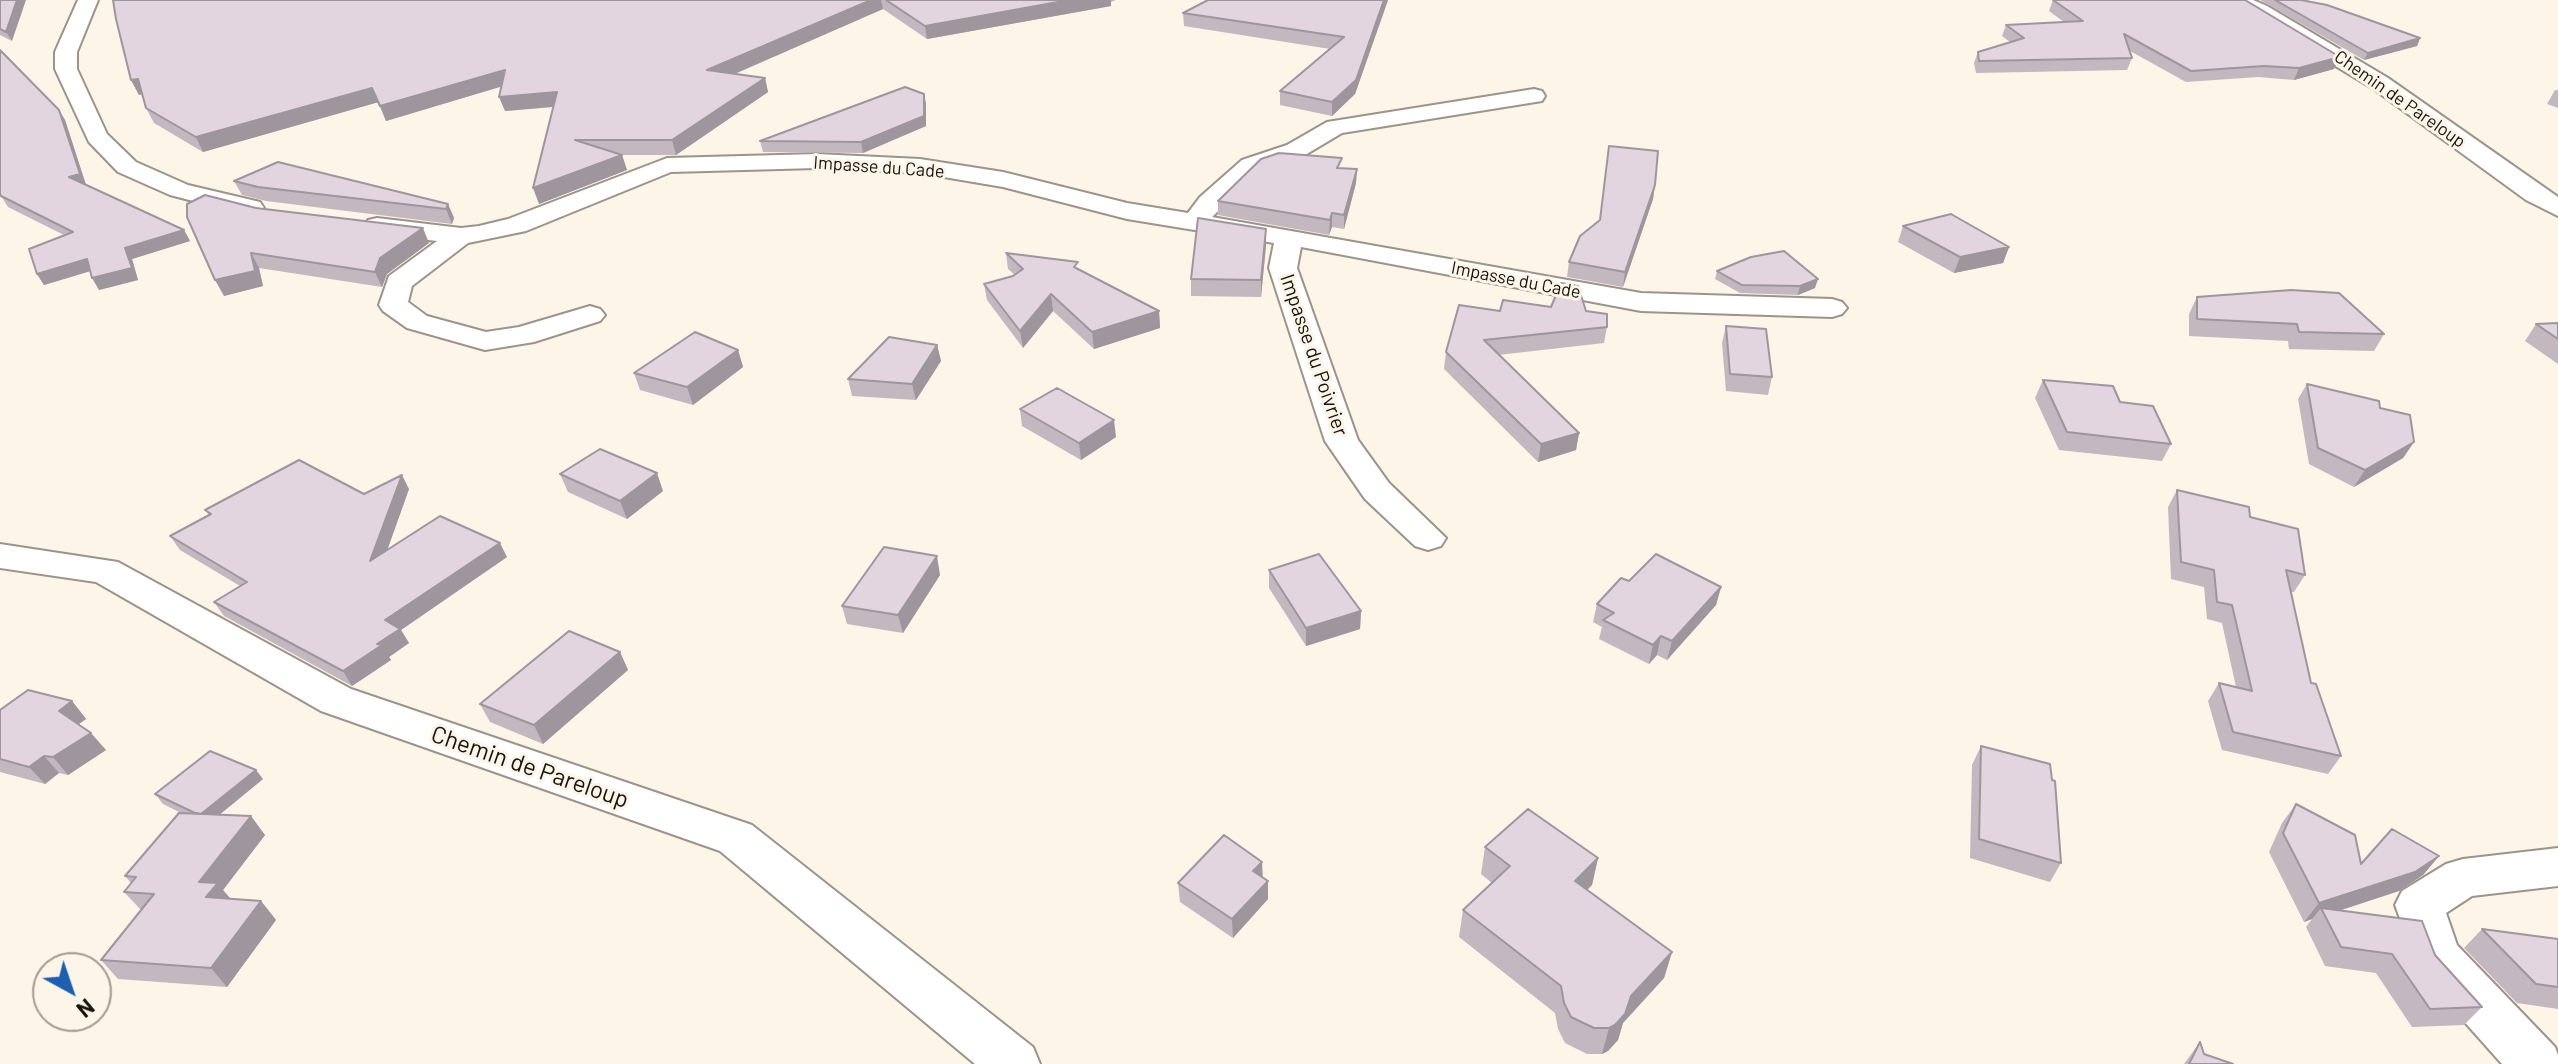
<!DOCTYPE html>
<html>
<head>
<meta charset="utf-8">
<style>
  body { margin:0 }
  #map { position:relative; width:2558px; height:1064px; overflow:hidden; background:#fdf5e7; font-family:Barlow,sans-serif }
  canvas { display:block }
  .north { position:absolute; left:32px; top:952px; width:80px; height:80px; box-sizing:border-box; background:#fdf5e7; border:2px solid #a19b91; border-radius:50%; rotate:140deg; font-size:22px; font-weight:700; line-height:32px; text-align:center; color:#16140f }
  .north::after { content:''; display:block; margin:auto; width:28px; height:36px; background:#1c61b1; clip-path:polygon(50% 0,100% 100%,50% 72%,0 100%) }
</style>
</head>
<body>
<div id="map">
<canvas width="2558" height="1064"></canvas>
<div class="north">N</div>
</div>
<script>
const g = document.querySelector('canvas').getContext('2d');
g.lineJoin = 'round';
const poly = rows => new Path2D(rows.map(r => 'M' + r).join(''));
function stroke(path, color, width, dash) { g.strokeStyle = color; g.lineWidth = width; g.lineCap = dash ? 'butt' : 'round'; g.setLineDash(dash || []); g.stroke(path); }
function fill(path, color) { g.fillStyle = color; g.fill(path, 'evenodd'); }
function label(font, color, halo, rows, align = 'center') {
  g.font = font + ' Barlow,sans-serif'; g.lineWidth = 6; g.setLineDash([]); g.textBaseline = 'middle'; g.strokeStyle = halo; g.fillStyle = color; for (const [text, x, y, turn = 0] of rows) {
    g.save(); g.translate(x, y); g.rotate((+turn || 0) * Math.PI / 180); g.textAlign = isNaN(turn) ? turn : align; if (halo) g.strokeText(text, 0, 0); g.fillText(text, 0, 0); g.restore();
  }
}
const street = poly([
  [78,0,98,0,77,52,77,69,107,134,136,162,188,185,260,202,264,208,260,214,251,216,170,195,118,172,89,142,55,69,55,52,78,0],
  [2226,0,2253,0,2267,6,2388,78,2558,197,2558,216,2526,200,2372,88,2226,0],
  [1534,89,1542,91,1545,96,1542,101,1342,133,1305,155,1260,170,1212,217,1641,293,1832,299,1842,302,1847,308,1842,314,1832,317,1641,311,1301,247,1297,268,1358,440,1389,483,1446,538,1441,546,1428,550,1415,546,1365,499,1325,441,1269,268,1274,243,1127,219,1003,187,920,173,817,168,671,172,526,231,468,243,412,286,408,302,427,316,486,332,519,327,590,306,600,309,605,315,600,321,534,342,485,350,407,328,383,311,379,305,389,276,437,241,377,234,368,232,364,226,368,220,377,218,461,228,479,226,508,219,667,158,817,154,920,159,1003,172,1127,203,1188,213,1200,197,1242,160,1287,145,1327,122,1534,89],
  [0,544,118,562,351,689,752,825,1033,1047,1040,1064,975,1064,720,851,321,711,96,582,0,568,0,544],
  [2558,848,2558,886,2472,896,2446,913,2457,945,2555,1047,2558,1055,2558,1064,2502,1064,2420,972,2395,905,2402,891,2446,864,2463,859,2558,848]
]);
stroke(street, '#9c9488', 4);
fill(street, '#fff');
fill(poly([
  [0,0,12,41,0,35],
  [113,0,1116,0,1111,2,1111,6,927,39,883,9,735,74,765,78,768,92,676,155,622,155,627,170,539,204,553,107,505,111,502,86,386,121,378,102,203,152,154,123,146,108,142,94,139,95,131,80],
  [1208,0,1388,0,1355,94,1332,116,1280,105,1280,91,1330,49,1184,26,1183,13],
  [2053,0,2340,57,2334,69,2294,80,2258,77,2186,82,2130,51,2132,58,2127,70,1976,73,1974,63,1978,52,2010,42,2002,36,2006,25,2064,22,2049,11],
  [2260,0,2301,0,2420,38,2417,46,2364,60],
  [2555,90,2558,90,2558,108,2547,104],
  [924,94,926,104,926,126,863,153,763,152,760,141],
  [59,110,65,120,86,185,184,230,190,241,132,259,138,280,99,290,90,271,44,285,37,274,64,235,8,207,0,194],
  [1342,168,1357,169,1356,183,1344,229,1332,227,1329,235,1218,215,1218,201],
  [234,181,448,204,454,218,452,224,266,201,242,195],
  [1655,185,1653,199,1623,287,1567,277,1569,262],
  [256,208,429,243,387,274,382,287,259,268,263,286,224,296],
  [1903,226,2009,247,2003,263,1954,273,1898,242],
  [1266,245,1261,297,1191,296,1191,279],
  [1006,253,1079,269,1159,311,1160,328,1094,349,1053,311,1023,348,987,300,984,284,1015,275,1008,269],
  [1717,271,1815,288,1798,295,1740,293,1715,279],
  [2197,297,2384,334,2374,351,2289,349,2288,341,2189,336,2189,314],
  [1551,307,1586,311,1607,327,1604,343,1498,355,1579,433,1576,450,1538,462,1444,369,1446,352,1500,311],
  [2558,323,2558,364,2525,341,2536,324],
  [1726,326,1772,377,1768,395,1726,391,1722,343],
  [937,345,941,361,916,400,852,396,848,379],
  [738,350,743,367,693,405,640,390,634,373],
  [2043,380,2120,402,2171,444,2162,461,2059,450,2035,398],
  [2307,384,2380,408,2414,442,2403,458,2354,487,2309,464,2298,399],
  [1020,409,1116,437,1081,460,1022,426],
  [560,474,663,491,627,519,568,492],
  [409,489,387,550,507,557,401,630,409,643,389,657,391,660,352,686,224,616,214,602,240,586,180,550,170,536,209,515,205,510],
  [2177,490,2250,517,2305,575,2294,592,2291,592,2311,683,2341,756,2328,774,2222,750,2208,701,2219,683,2236,687,2222,623,2207,619,2204,587,2171,579,2168,507],
  [1269,570,1361,611,1360,629,1306,646,1269,588],
  [940,575,903,633,847,624,842,606],
  [1629,581,1721,587,1716,605,1667,660,1657,655,1649,664,1599,639,1602,627,1593,622,1597,604],
  [620,652,628,670,543,744,490,722,480,704],
  [72,701,86,719,79,724,106,750,68,775,59,773,45,784,0,772,0,710],
  [1981,746,2061,863,2050,882,1970,858,1972,765],
  [263,779,220,814,265,835,223,890,231,899,261,901,276,920,227,987,118,979,101,960,141,910,124,892,131,883,125,876,181,813,163,804,155,794],
  [2296,804,2361,864,2439,856,2423,875,2399,891,2339,911,2435,955,2482,1007,2464,1025,2412,1027,2376,973,2325,966,2306,927,2312,919,2304,922,2269,852,2282,823],
  [1485,847,1598,858,1592,885,1587,890,1672,952,1664,978,1623,1023,1618,1040,1608,1051,1602,1054,1587,1054,1565,1043,1558,1029,1555,1013,1459,937,1463,910,1492,883,1481,874],
  [1262,862,1262,877,1268,899,1233,938,1180,902,1178,883],
  [2482,929,2558,939,2558,1009,2517,1003,2464,948],
  [2200,1042,2204,1054,2233,1064,2184,1064]
]), '#c3b7c0');
fill(poly([
  [17,0,26,0,12,41,6,32],
  [871,0,881,0,883,9,711,84,707,70],
  [1069,0,1111,0,1111,6,927,39,925,26],
  [1384,0,1388,0,1355,94,1332,116,1332,102],
  [2420,38,2417,46,2364,60,2368,53],
  [2340,57,2334,69,2294,80,2299,68],
  [505,70,510,84,386,121,380,106],
  [765,78,768,92,676,155,672,140],
  [138,79,145,93,139,95,131,80],
  [372,88,379,102,203,152,196,137],
  [557,92,562,106,505,111,499,97],
  [924,94,926,104,926,126,863,153,861,142],
  [59,110,65,120,86,185,69,177],
  [622,155,627,170,539,204,533,188],
  [1357,169,1356,183,1344,229,1344,215],
  [1655,185,1653,199,1623,287,1625,272],
  [448,204,454,218,452,224,446,209],
  [1332,213,1332,227,1329,235,1330,220],
  [423,228,429,243,387,274,382,287,375,272,380,258],
  [1266,229,1266,245,1261,297,1261,280],
  [184,230,190,241,132,259,138,280,99,290,92,278,125,248],
  [2009,247,2003,263,1954,273,1960,257],
  [251,253,259,268,263,286,224,296,215,280],
  [87,259,94,270,44,285,37,274],
  [1818,279,1815,288,1798,295,1800,286],
  [1051,294,1053,311,1023,348,1020,331],
  [1159,311,1160,328,1094,349,1092,332],
  [937,345,941,361,916,400,912,384],
  [738,350,743,367,693,405,687,387],
  [1114,420,1116,437,1081,460,1079,443],
  [1579,433,1576,450,1538,462,1541,444],
  [2414,442,2403,458,2354,487,2365,470],
  [657,473,663,491,627,519,620,501],
  [402,475,409,489,378,576,370,561],
  [500,543,507,557,401,630,409,643,389,657,391,660,352,686,343,671,377,644,385,620],
  [937,556,940,575,903,633,898,615],
  [1721,587,1716,605,1667,660,1672,641],
  [1361,611,1360,629,1306,646,1306,628],
  [1661,636,1657,655,1649,664,1653,645],
  [620,652,628,670,543,744,534,725],
  [72,701,86,719,73,728,59,711],
  [91,733,106,750,68,775,53,757],
  [44,756,59,773,45,784,29,767],
  [256,770,263,779,207,825,199,815],
  [251,816,265,835,223,890,233,902,206,897,199,882],
  [2439,856,2423,875,2399,891,2325,915,2321,908,2312,919,2304,922,2319,903],
  [1598,858,1592,885,1569,908,1575,881],
  [1262,862,1263,880,1253,871],
  [1268,881,1268,899,1233,938,1232,919],
  [261,901,276,920,227,987,211,968],
  [1672,952,1664,978,1623,1023,1618,1040,1608,1051,1602,1054,1609,1028,1631,996]
]), '#9f959c');
const building = poly([
  [0,0,17,0,6,32,0,29,0,0],
  [113,0,871,0,707,70,765,78,672,140,575,140,622,155,533,188,557,92,499,97,505,70,380,106,372,88,196,137,146,108,138,79,131,80,116,19,113,0],
  [886,0,1069,0,925,26,886,0],
  [1208,0,1384,0,1356,80,1332,102,1280,91,1344,37,1183,13,1208,0],
  [2053,0,2245,0,2340,57,2299,68,2264,66,2191,71,2124,34,2132,58,1979,61,1978,52,2024,38,2006,25,2083,21,2053,0],
  [2275,0,2301,0,2327,5,2420,38,2368,53,2275,0],
  [0,50,59,110,80,174,69,177,184,230,125,248,132,268,92,278,87,259,37,274,29,249,73,232,1,196,0,194,0,50],
  [905,87,924,94,924,116,861,142,760,141,905,87],
  [1609,146,1658,151,1655,185,1625,272,1569,262,1580,236,1600,220,1609,146],
  [1279,153,1342,158,1337,168,1357,169,1344,215,1332,213,1330,220,1218,201,1261,159,1279,153],
  [278,162,448,204,446,209,258,187,234,181,278,162],
  [205,195,256,208,423,228,380,258,375,272,251,253,255,271,215,280,187,217,187,204,205,195],
  [1951,214,2009,247,1960,257,1903,226,1951,214],
  [1198,218,1266,229,1261,280,1191,279,1198,218],
  [1784,251,1818,279,1800,286,1742,285,1717,271,1751,257,1784,251],
  [1006,253,1078,262,1074,267,1159,311,1092,332,1051,294,1020,331,984,284,1013,276,1023,269,1006,253],
  [1561,283,1578,286,1586,311,1607,314,1607,327,1484,340,1579,433,1541,444,1446,352,1459,305,1500,311,1503,300,1551,307,1561,283],
  [2291,290,2339,293,2384,334,2299,332,2297,324,2197,319,2197,297,2291,290],
  [2558,323,2558,339,2536,324,2558,323],
  [1726,326,1766,329,1772,377,1730,374,1726,326],
  [695,332,738,350,687,387,634,373,695,332],
  [889,337,937,345,912,384,848,379,889,337],
  [2043,380,2113,386,2120,402,2153,406,2171,444,2067,432,2043,380],
  [2307,384,2379,401,2380,408,2410,415,2414,442,2365,470,2318,448,2307,384],
  [1057,388,1114,420,1079,443,1020,409,1057,388],
  [600,449,657,473,620,501,560,474,600,449],
  [299,460,364,494,402,475,370,561,440,516,500,543,385,620,400,629,377,644,382,645,343,671,214,602,247,582,170,536,211,514,205,510,299,460],
  [2177,490,2249,507,2250,517,2298,529,2305,575,2286,570,2311,683,2316,684,2341,756,2233,732,2219,683,2252,691,2232,605,2217,602,2214,570,2181,562,2177,490],
  [884,547,937,556,898,615,842,606,884,547],
  [1319,554,1361,611,1306,628,1269,570,1319,554],
  [1656,554,1721,587,1672,641,1661,636,1653,645,1603,620,1614,613,1597,604,1621,578,1629,581,1656,554],
  [569,631,620,652,534,725,480,704,569,631],
  [28,690,72,701,59,711,91,733,53,757,44,756,29,767,0,759,0,710,28,690],
  [1981,746,2050,764,2052,780,2055,781,2061,863,1979,839,1981,746],
  [210,751,256,770,201,814,195,813,155,794,210,751],
  [2296,804,2355,835,2361,864,2392,829,2439,856,2415,872,2319,903,2283,833,2296,804],
  [1528,809,1598,858,1575,881,1672,952,1631,996,1625,1014,1615,1025,1609,1028,1594,1028,1571,1017,1564,1003,1561,986,1463,910,1510,866,1485,847,1528,809],
  [179,813,251,816,199,882,218,883,206,897,261,901,211,968,101,960,154,894,124,892,136,877,125,876,179,813],
  [1224,835,1262,862,1253,871,1268,881,1232,919,1178,883,1224,835],
  [2321,908,2422,921,2435,955,2482,1007,2430,1009,2392,954,2341,947,2321,908],
  [2482,929,2558,939,2558,987,2536,984,2482,929],
  [2200,1042,2204,1054,2233,1064,2189,1064,2200,1042]
]);
fill(building, '#e3d5df');
stroke(building, '#9f959c', 2);
label('18px', '#16140f', '#fdf5e7', [
  ["Chemin de Pareloup",2400,99,35],
  ["Impasse du Cade",879,167,4],
  ["Impasse du Cade",1516,280,11]
]);
label('20px', '#16140f', '#fdf5e7', [
  ["Impasse du Poivrier",1314,355,71]
]);
label('24px', '#16140f', '#fdf5e7', [
  ["Chemin de Pareloup",530,767,19]
]);
</script>
</body>
</html>
